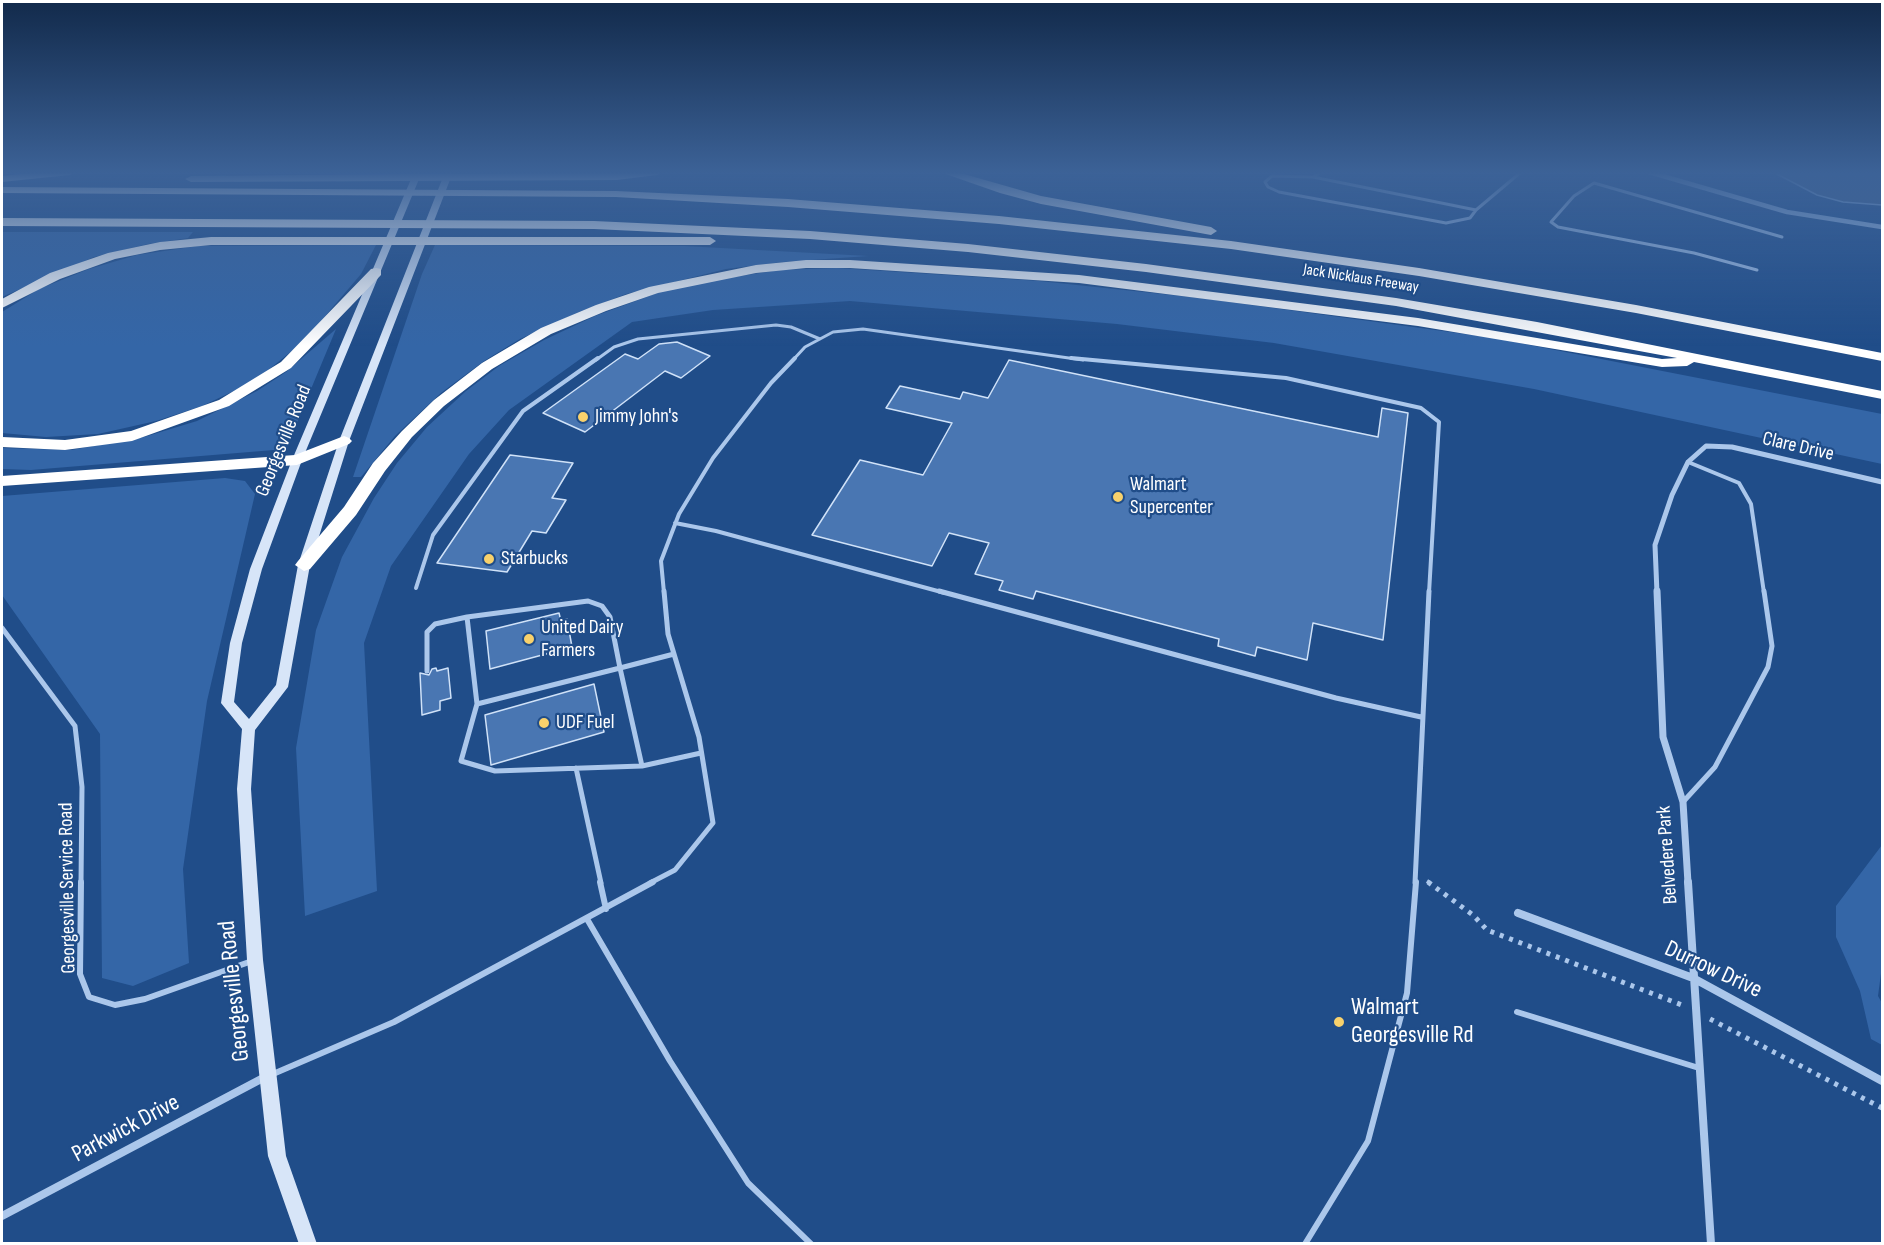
<!DOCTYPE html>
<html>
<head>
<meta charset="utf-8">
<style>
  body { margin:0 }
  #map { position:relative; width:1884px; height:1245px; overflow:hidden; background:#204d89; font-family:"Sofia Sans Condensed",sans-serif }
  canvas { display:block }
  .frame { position:absolute; inset:0; border:3px solid #fff; pointer-events:none }
</style>
</head>
<body>
<div id="map">
<canvas width="1884" height="1245"></canvas>
<div class="frame"></div>
</div>
<script>
const g = document.querySelector('canvas').getContext('2d');
g.lineJoin = 'round';
function fill(path, color) { g.fillStyle = color; g.fill(path, 'evenodd'); }
const poly = rows => new Path2D(rows.map(r => 'M' + r).join(''));
function stroke(path, color, width, dash) { g.strokeStyle = color; g.lineWidth = width; g.lineCap = dash ? 'butt' : 'round'; g.setLineDash(dash || []); g.stroke(path); }
function label(font, color, halo, rows, align = 'center') {
  g.font = font + ' "Sofia Sans Condensed",sans-serif'; g.lineWidth = 4.5; g.setLineDash([]); g.textBaseline = 'middle'; g.strokeStyle = halo; g.fillStyle = color; for (const [text, x, y, turn = 0] of rows) {
    g.save(); g.translate(x, y); g.rotate((+turn || 0) * Math.PI / 180); g.textAlign = isNaN(turn) ? turn : align; if (halo) g.strokeText(text, 0, 0); g.fillText(text, 0, 0); g.restore();
  }
}
fill(poly([
  [2,232,193,232,188,238,148,244,94,257,2,297],
  [376,245,361,274,303,342,267,371,236,390,202,406,156,421,98,434,46,437,2,433,2,312,39,289,89,269,137,255,198,246],
  [435,245,684,246,868,256,783,262,726,269,626,294,579,312,520,339,484,361,441,393,395,436,361,477,353,477,422,274],
  [837,268,1039,281,1200,298,1494,338,1882,414,1882,464,1534,389,1274,343,1117,324,850,301,713,310,632,322,509,410,469,454,391,566,364,643,377,891,305,916,296,748,316,630,342,557,374,498,397,463,427,427,466,391,499,366,544,340,595,316,663,291,720,279,780,270],
  [336,329,286,449,31,470,2,469,2,448,71,450,144,437,197,421,257,391,286,372],
  [225,478,245,481,255,494,207,701,183,869,189,963,133,986,102,978,100,734,2,595,2,496],
  [1882,845,1882,966,1878,996,1882,1003,1882,1045,1871,1039,1860,991,1836,937,1836,906]
]), '#3466a7');
const water = poly([
  [1773,172,1879,172,1882,173,1882,205,1843,202,1817,195,1773,172]
]);
fill(water, '#43638f');
stroke(water, '#9fc2ec', 1.5);
const building = poly([
  [677,342,710,356,681,378,665,371,585,432,543,413,625,354,638,359,659,344,677,342],
  [1009,360,1378,437,1382,408,1408,413,1383,640,1313,623,1307,660,1257,647,1255,656,1218,646,1219,639,1036,591,1033,599,999,590,1003,581,975,574,989,543,949,533,932,566,812,535,860,460,923,475,952,423,886,408,900,386,960,399,963,392,988,398,1009,360],
  [510,455,573,463,552,498,566,500,546,533,532,531,507,572,437,563,510,455],
  [559,613,561,621,567,619,572,647,490,669,486,631,559,613],
  [436,668,437,671,448,668,451,698,440,701,440,710,422,715,420,673,429,675,432,669,436,668],
  [594,684,604,732,491,765,485,715,594,684]
]);
fill(building, '#4976b2');
stroke(building, '#d0e2f8', 1.5);
stroke(poly([
  [1427,881,1430,883]
]), '#abc7eb', 4, [3, 5]);
stroke(poly([
  [1428,882,1473,915,1487,930,1682,1005],
  [1710,1019,1882,1108]
]), '#abc7eb', 5, [4, 6]);
stroke(poly([
  [1321,172,1313,177,1476,210,1521,172],
  [1313,177,1272,176,1265,182,1268,187,1279,192,1446,223,1470,218,1476,210],
  [1757,270,1694,253,1558,227,1551,222,1574,196,1594,183,1782,237],
  [596,360,614,347,638,339,776,325,791,327,820,339],
  [793,360,805,347,833,332,863,329,1083,360]
]), '#abc7eb', 3);
stroke(poly([
  [1071,358,1286,378,1421,408,1439,422,1429,593],
  [1688,462,1739,483,1751,504,1764,593],
  [675,523,716,531,945,593],
  [416,588,433,535,523,411,598,358],
  [664,593,661,561,679,514,713,458,771,383,795,358]
]), '#abc7eb', 4);
stroke(poly([
  [939,591,1336,698,1421,717],
  [588,601,602,606,610,617,620,668,477,704,467,617,588,601],
  [2,628,75,726,82,787,81,883],
  [620,668,642,766,701,753],
  [620,668,674,654],
  [427,671,427,632,435,624,467,617],
  [477,704,461,761,495,771,642,766],
  [576,768,601,883],
  [1683,802,1715,767,1768,667,1772,646,1764,591],
  [650,883,675,870,713,823,699,737,668,634,664,591],
  [1415,883,1429,591]
]), '#abc7eb', 5);
stroke(poly([
  [81,882,80,974,89,997,115,1005,145,999,252,961],
  [600,882,606,909],
  [587,919,670,1061,748,1183,811,1244],
  [1517,1012,1699,1068],
  [273,1074,394,1022,653,882],
  [1305,1244,1368,1141,1407,993,1416,882]
]), '#abc7eb', 6);
stroke(poly([
  [1649,172,1787,212,1882,227]
]), '#abc7eb', 4.5);
stroke(poly([
  [1657,593,1655,545,1672,495,1688,462,1706,446,1732,447,1882,482]
]), '#abc7eb', 5);
stroke(poly([
  [1657,591,1663,737,1683,802,1688,883]
]), '#abc7eb', 7);
stroke(poly([
  [1688,882,1711,1244],
  [1518,913,1693,978,1882,1081],
  [2,1216,265,1077]
]), '#abc7eb', 8);
fill(poly([
  [414,172,422,172,302,460,262,569,242,643,234,702,249,719,276,685,298,565,339,441,445,172,453,172,349,441,310,565,288,687,255,730,251,789,263,960,286,1156,317,1244,299,1244,268,1156,247,960,237,789,242,729,221,703,230,643,250,569,292,460,414,172]
]), '#d7e5f8');
fill(poly([
  [39,172,76,172,70,175,2,182,2,176,39,172],
  [631,172,663,172,657,175,617,180,191,182,185,179,191,176,631,172],
  [940,172,957,172,1041,196,1211,227,1217,231,1211,235,1041,204,1000,193,940,172],
  [2,187,616,191,788,199,999,216,1231,241,1419,268,1636,305,1882,353,1882,361,1636,313,1419,276,1231,249,999,224,788,207,616,197,2,193,2,187],
  [2,218,594,221,810,231,968,244,1146,264,1396,298,1537,322,1882,391,1882,399,1694,362,1687,366,1662,367,1418,326,1079,283,850,268,806,268,756,273,658,293,606,311,551,334,492,369,444,406,412,437,385,471,356,515,310,569,304,571,295,565,298,561,344,507,373,463,402,431,434,400,482,363,541,328,596,305,649,287,756,265,806,260,850,260,1079,275,1418,318,1662,359,1677,358,1396,306,1146,272,968,252,810,239,594,229,2,226,2,218],
  [211,237,710,237,716,241,710,245,211,245,160,250,115,259,60,279,2,308,2,299,50,273,108,253,160,242,211,237],
  [376,268,381,269,381,275,291,368,229,406,132,441,65,450,2,447,2,437,65,440,131,431,219,400,281,362,371,269,376,268],
  [344,436,349,438,352,441,349,444,297,465,2,486,2,476,295,455,344,436]
]), '#fff');
const sky = g.createLinearGradient(0, 0, 0, 346);
sky.addColorStop(0, '#122a4b');
sky.addColorStop(0.5, '#3c6297');
sky.addColorStop(1, '#3c629700');
g.fillStyle = sky;
g.fillRect(0, 0, 1884, 346);
for (const [x, y, r, color] of [
  [583,417,6,"#f8d16c"],
  [1118,497,6,"#f8d16c"],
  [489,559,6,"#f8d16c"],
  [529,639,6,"#f8d16c"],
  [544,723,6,"#f8d16c"],
  [1339,1022,6,"#f8d16c"]
]) { const dot = new Path2D(); dot.arc(x, y, r, 0, 2 * Math.PI); g.fillStyle = color; g.fill(dot); stroke(dot, '#204d89', 2); }
label('16px', '#fff', '#204d89', [
  ["Jack Nicklaus Freeway",1361,279,9]
]);
label('20px', '#fff', '#204d89', [
  ["Jimmy John's",595,417],
  ["Walmart",1130,485],
  ["Supercenter",1130,508],
  ["Starbucks",501,559],
  ["United Dairy",541,628],
  ["Farmers",541,651],
  ["UDF Fuel",556,723]
], 'left');
label('20px', '#fff', '#204d89', [
  ["Georgesville Road",284,441,-68],
  ["Clare Drive",1798,447,13],
  ["Belvedere Park",1668,855,-94],
  ["Georgesville Service Road",68,888,-91]
]);
label('24px', '#fff', '#204d89', [
  ["Durrow Drive",1713,970,25],
  ["Georgesville Road",235,991,-96],
  ["Parkwick Drive",126,1129,-28]
]);
label('24px', '#fff', '#204d89', [
  ["Walmart",1351,1008],
  ["Georgesville Rd",1351,1036]
], 'left');
</script>
</body>
</html>
